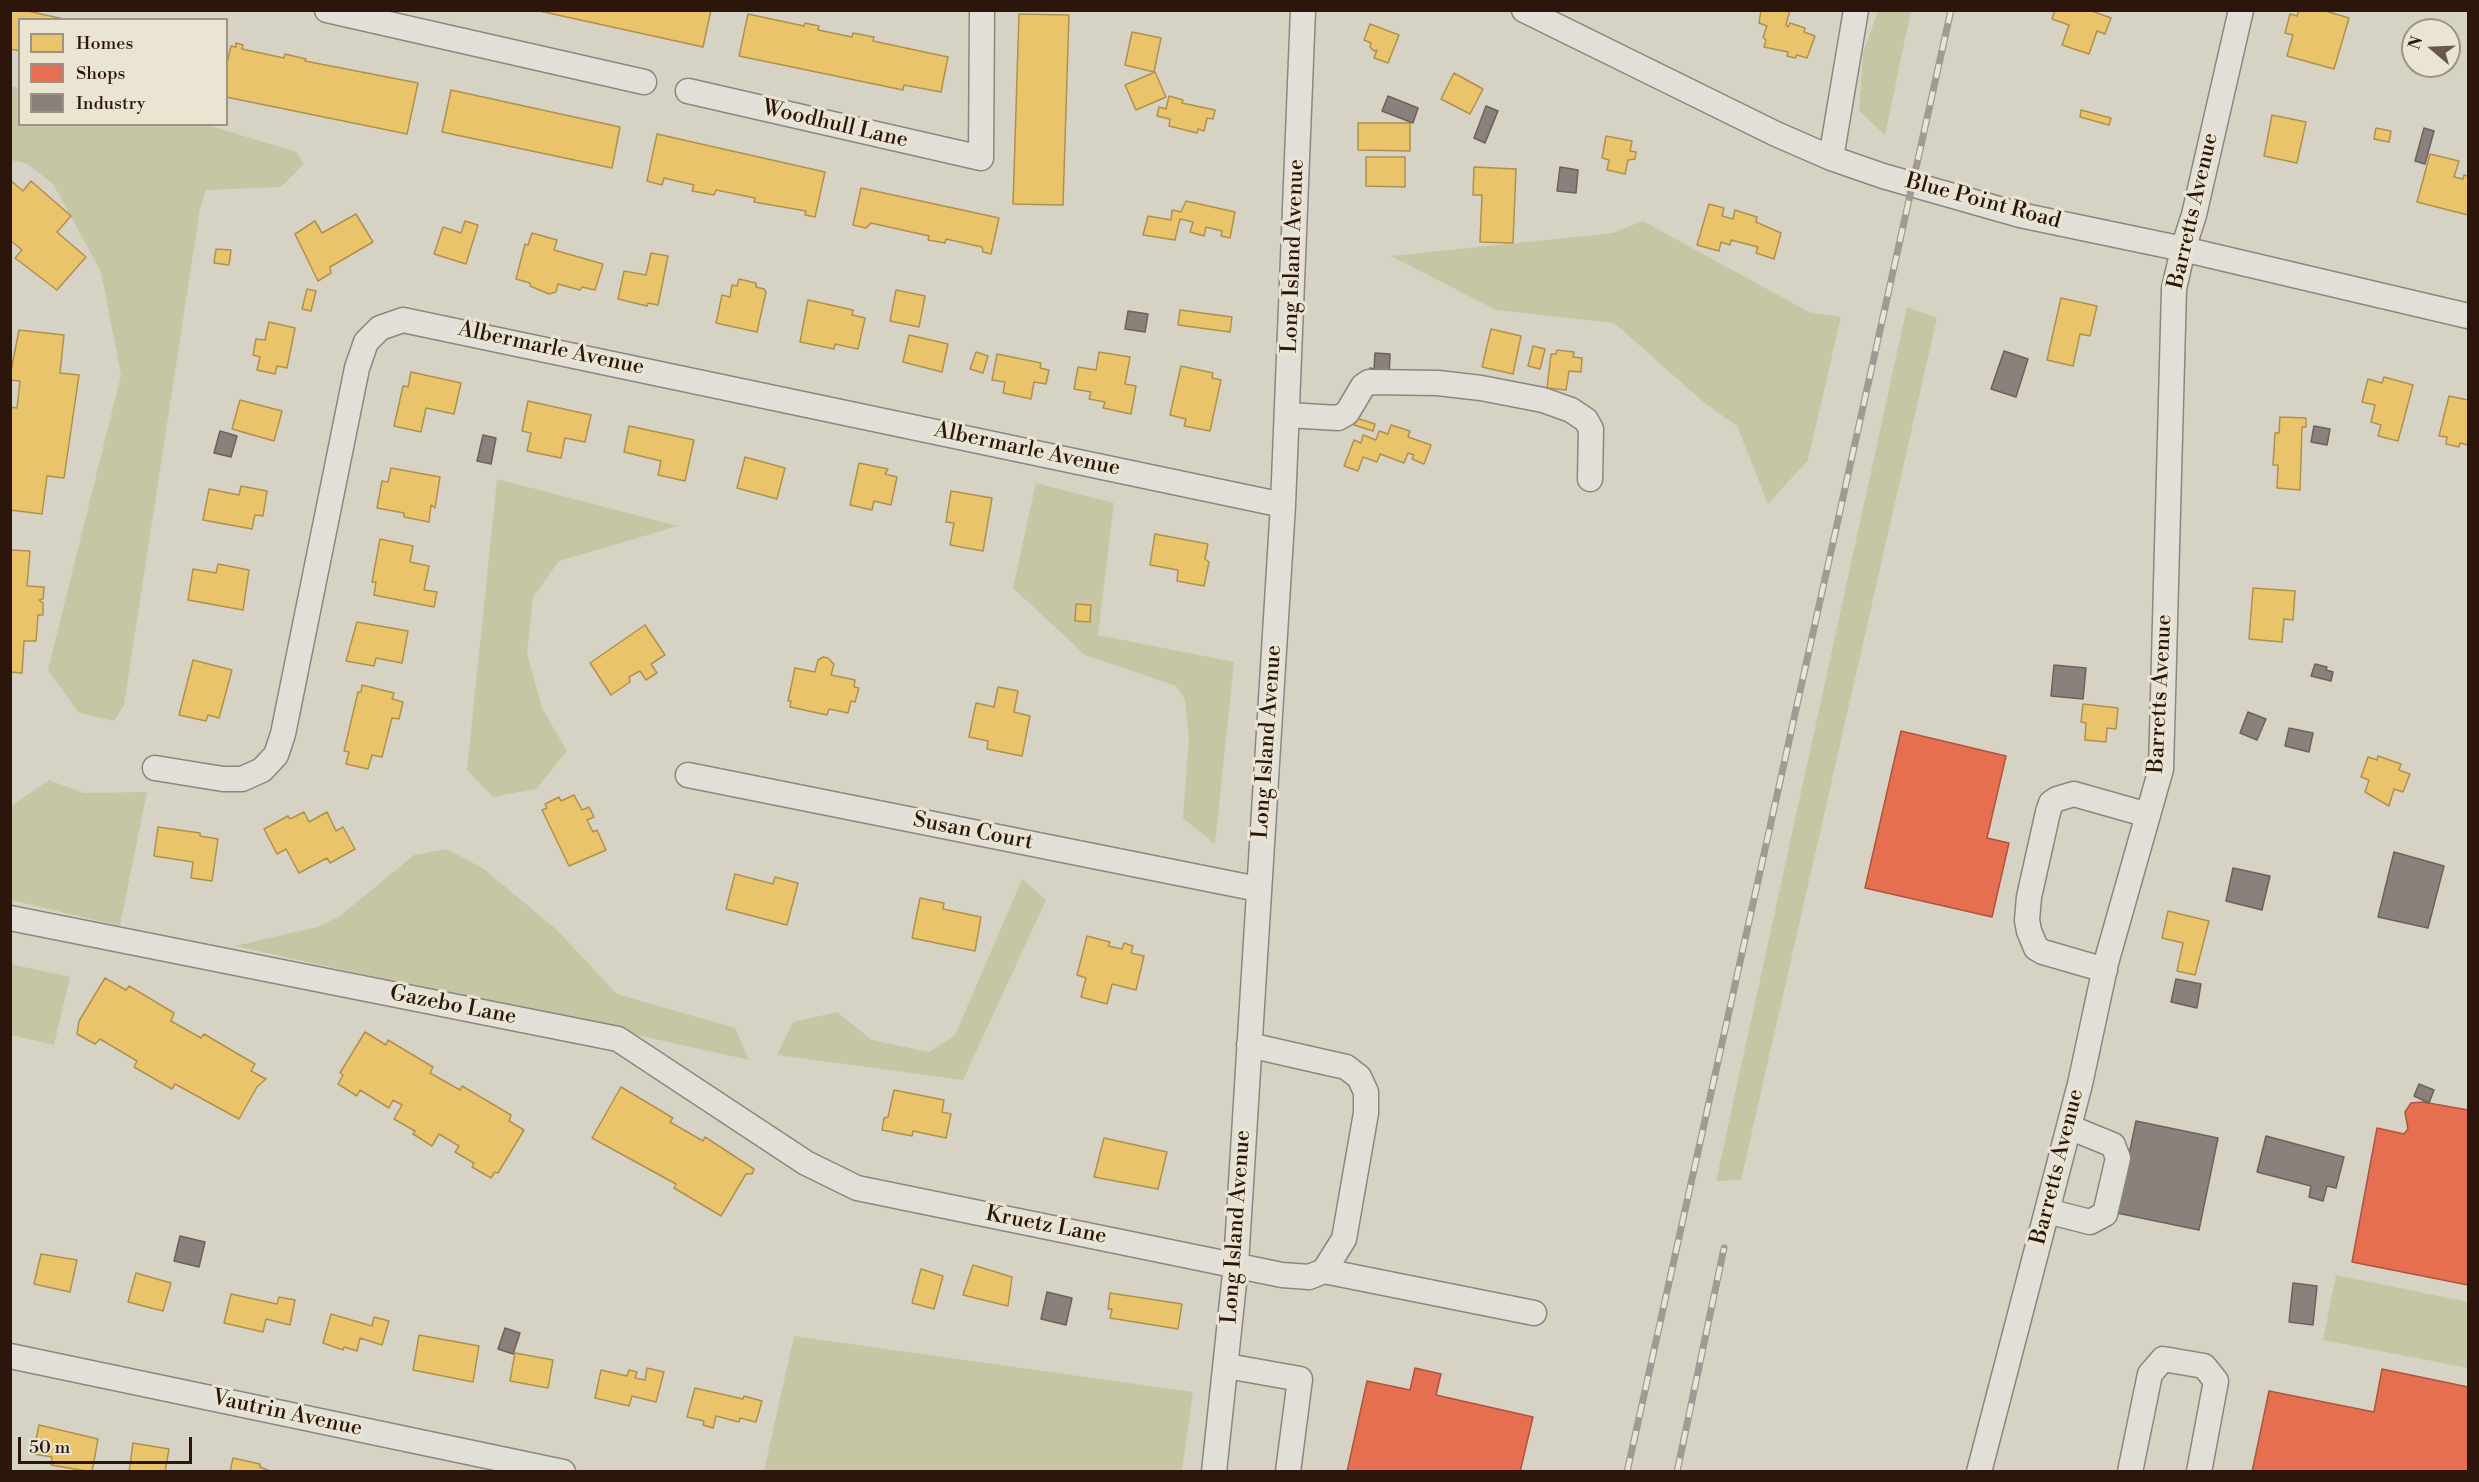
<!DOCTYPE html>
<html>
<head>
<meta charset="utf-8">
<style>
  body { margin:0 }
  #map { position:relative; width:2479px; height:1482px; overflow:hidden; background:#d7d3c4; font-family:"Libre Bodoni",serif }
  canvas { display:block }
  .frame { position:absolute; inset:0; border:12px solid #2c160c; pointer-events:none }
  .legend { position:absolute; left:18px; top:18px; width:210px; height:108px; box-sizing:border-box; background:#eae5d3; border:2px solid #9e9283; margin:0; padding:8px 10px; list-style:none; font-size:18px; color:#2c160c }
  .legend li { display:flex; align-items:center; gap:12px; height:30px }
  .legend b { width:30px; border:2px solid #9e9283 }
  .north { position:absolute; left:2401px; top:18px; width:60px; height:60px; box-sizing:border-box; background:#eae5d3; border:2px solid #9e9283; border-radius:50%; rotate:289deg; font-size:16px; font-weight:700; line-height:24px; text-align:center; color:#2c160c }
  .north::after { content:''; display:block; margin:auto; width:21px; height:27px; background:#68584c; clip-path:polygon(50% 0,100% 100%,50% 72%,0 100%) }
  .scale { position:absolute; left:18px; top:1437px; width:174px; height:27px; box-sizing:border-box; border:3px solid #2c160c; border-top:0; padding-left:8px; font-size:18px; line-height:21px; white-space:nowrap; color:#2c160c; -webkit-text-stroke:4px #eae5d3; paint-order:stroke }
</style>
</head>
<body>
<div id="map">
<canvas width="2479" height="1482"></canvas>
<div class="frame"></div>
<ul class="legend">
<li><b style="height:16px;background:#e9c46a"></b>Homes</li>
<li><b style="height:16px;background:#e76f51"></b>Shops</li>
<li><b style="height:16px;background:#8a817c"></b>Industry</li>
</ul>
<div class="north">N</div>
<div class="scale">50 m</div>
</div>
<script>
const g = document.querySelector('canvas').getContext('2d');
g.lineJoin = 'round';
function fill(path, color) { g.fillStyle = color; g.fill(path, 'evenodd'); }
const poly = rows => new Path2D(rows.map(r => 'M' + r).join(''));
function stroke(path, color, width, dash) { g.strokeStyle = color; g.lineWidth = width; g.lineCap = dash ? 'butt' : 'round'; g.setLineDash(dash || []); g.stroke(path); }
function label(font, color, halo, rows, align = 'center') {
  g.font = font + ' "Libre Bodoni",serif'; g.lineWidth = 6; g.setLineDash([]); g.textBaseline = 'middle'; g.strokeStyle = halo; g.fillStyle = color; for (const [text, x, y, turn = 0] of rows) {
    g.save(); g.translate(x, y); g.rotate((+turn || 0) * Math.PI / 180); g.textAlign = isNaN(turn) ? turn : align; if (halo) g.strokeText(text, 0, 0); g.fillText(text, 0, 0); g.restore();
  }
}
fill(poly([
  [1878,11,1911,11,1885,135,1859,111,1863,53],
  [10,86,19,88,20,124,207,125,297,152,304,164,281,187,206,190,200,209,124,705,114,721,79,713,48,670,121,375,101,272,53,184,28,164,11,160],
  [1643,221,1809,312,1841,317,1808,460,1768,504,1737,426,1707,405,1614,323,1496,310,1391,256,1613,233],
  [1907,307,1937,318,1741,1180,1716,1181],
  [497,479,678,526,559,561,533,597,527,653,542,708,567,751,536,789,493,797,467,770],
  [1036,483,1114,503,1098,635,1234,662,1215,844,1183,818,1189,739,1185,700,1176,686,1085,655,1013,588],
  [49,780,84,793,147,792,120,926,11,900,11,806],
  [447,849,484,869,556,929,617,994,735,1028,749,1060,235,946,317,927,340,916,414,855],
  [1022,879,1046,900,963,1080,777,1055,793,1022,837,1012,872,1040,929,1052,955,1035],
  [11,964,70,977,54,1045,11,1035],
  [2336,1275,2468,1302,2468,1368,2323,1340],
  [794,1336,1193,1392,1182,1471,764,1471]
]), '#c6c6a5');
const homes = poly([
  [10,10,23,10,68,20,20,20,20,51,10,49,10,10],
  [535,10,711,10,703,47,535,10],
  [1761,10,1790,10,1786,25,1788,27,1790,23,1805,28,1804,32,1815,36,1807,58,1797,55,1795,58,1787,56,1788,52,1764,47,1766,40,1763,37,1767,26,1759,23,1761,10],
  [2055,10,2089,10,2111,18,2105,34,2097,31,2089,54,2062,45,2069,25,2052,19,2055,10],
  [2299,10,2322,10,2349,18,2334,69,2287,56,2293,35,2285,33,2290,14,2297,16,2299,10],
  [748,14,804,26,805,23,819,26,818,30,852,37,853,33,874,37,873,41,948,57,941,92,904,85,903,90,739,56,748,14],
  [1019,14,1069,15,1063,205,1013,204,1019,14],
  [1370,24,1399,35,1388,63,1374,58,1377,50,1374,51,1370,47,1371,43,1364,40,1370,24],
  [1132,32,1161,38,1154,72,1125,65,1132,32],
  [236,43,243,45,242,49,284,58,285,54,306,59,305,61,418,83,407,134,226,97,226,67,231,46,236,47,236,43],
  [1155,72,1166,97,1136,110,1125,85,1155,72],
  [1454,73,1483,89,1470,114,1441,99,1454,73],
  [451,90,620,127,612,168,442,132,451,90],
  [1169,96,1183,100,1182,103,1215,110,1213,119,1207,118,1204,131,1198,129,1197,133,1169,126,1170,119,1157,116,1159,107,1166,109,1169,96],
  [2081,110,2111,118,2109,125,2080,117,2081,110],
  [2272,115,2306,122,2297,163,2264,156,2272,115],
  [1358,123,1410,123,1410,151,1358,150,1358,123],
  [2376,128,2391,131,2389,142,2374,139,2376,128],
  [657,134,825,172,815,217,805,215,806,211,754,202,755,198,716,190,714,195,692,191,694,185,664,178,662,185,647,181,657,134],
  [1606,136,1632,141,1630,151,1636,152,1635,159,1628,160,1625,174,1607,170,1609,160,1602,158,1606,136],
  [2430,154,2459,161,2454,177,2463,179,2464,175,2468,176,2468,215,2417,202,2430,154],
  [1366,157,1405,157,1405,187,1366,186,1366,157],
  [1474,167,1516,169,1513,243,1480,242,1482,195,1473,195,1474,167],
  [10,180,23,191,31,181,71,216,57,232,86,257,57,290,15,258,22,250,10,240,10,180],
  [861,188,999,218,991,254,983,252,982,247,946,239,945,243,928,240,929,236,871,223,866,228,853,225,861,188],
  [1186,201,1235,212,1230,238,1221,236,1222,231,1206,227,1204,236,1190,232,1193,222,1180,219,1175,240,1143,235,1148,216,1171,220,1172,210,1181,212,1186,201],
  [1709,204,1724,208,1722,216,1733,219,1735,210,1757,217,1756,222,1781,233,1774,259,1756,253,1758,247,1731,240,1730,245,1721,242,1719,251,1697,245,1709,204],
  [356,214,373,242,330,267,331,273,318,281,295,234,315,221,322,233,356,214],
  [465,221,478,225,466,264,434,254,443,227,461,233,465,221],
  [532,233,557,240,554,250,603,264,595,290,582,287,580,290,558,284,556,292,549,294,530,286,530,283,516,279,525,244,528,245,532,233],
  [216,249,231,250,229,265,214,263,216,249],
  [651,253,668,256,658,305,648,303,647,306,618,299,624,271,646,275,651,253],
  [739,279,756,283,756,287,764,289,766,292,757,332,716,323,722,295,730,297,732,285,737,286,739,279],
  [307,289,316,291,311,311,302,309,307,289],
  [896,290,925,296,919,327,890,321,896,290],
  [2061,298,2097,306,2090,336,2080,334,2073,366,2047,360,2061,298],
  [808,300,853,310,852,315,865,318,858,349,835,344,834,349,800,342,808,300],
  [1180,310,1232,317,1230,332,1178,325,1180,310],
  [269,322,295,328,287,368,277,366,275,374,257,370,260,357,253,355,256,339,265,340,269,322],
  [1491,329,1521,336,1513,374,1482,367,1491,329],
  [19,330,64,335,60,373,79,375,64,478,47,476,42,514,10,510,10,407,17,408,20,381,10,380,10,376,19,330],
  [909,335,948,344,942,372,903,362,909,335],
  [1533,346,1545,349,1540,369,1528,366,1533,346],
  [1557,350,1574,352,1573,357,1582,358,1581,372,1569,371,1566,390,1547,388,1551,354,1556,354,1557,350],
  [976,352,988,356,983,373,970,369,976,352],
  [1099,352,1130,357,1125,384,1136,386,1131,414,1103,408,1105,402,1089,399,1091,392,1074,389,1078,367,1096,370,1099,352],
  [997,354,1041,363,1040,368,1049,370,1046,384,1034,382,1031,399,1003,393,1005,382,992,380,997,354],
  [1181,366,1213,373,1212,378,1221,380,1210,431,1184,426,1186,419,1170,415,1181,366],
  [411,372,461,383,454,414,426,408,421,432,394,426,403,386,408,387,411,372],
  [2384,377,2413,385,2398,441,2378,436,2381,425,2371,422,2375,405,2362,402,2368,379,2382,383,2384,377],
  [2449,396,2468,400,2468,445,2460,443,2459,447,2446,444,2447,437,2439,436,2449,396],
  [240,400,282,411,274,441,232,429,240,400],
  [528,401,591,415,585,442,565,438,561,458,527,451,531,433,522,431,528,401],
  [2280,417,2306,418,2306,427,2302,427,2300,490,2277,488,2278,465,2273,465,2275,433,2279,433,2280,417],
  [1356,418,1375,424,1373,431,1354,425,1356,418],
  [1391,425,1410,431,1408,437,1431,445,1424,464,1412,459,1414,455,1408,453,1404,463,1380,454,1377,462,1363,457,1358,471,1344,466,1354,440,1361,443,1363,435,1376,440,1379,431,1388,434,1391,425],
  [629,426,694,440,685,481,658,475,661,461,624,452,629,426],
  [745,457,785,468,777,499,737,488,745,457],
  [859,463,888,469,885,474,897,477,891,505,874,501,872,510,850,505,859,463],
  [391,468,440,477,435,508,431,505,429,522,404,517,404,513,377,508,382,481,388,482,391,468],
  [241,486,267,491,263,516,255,515,252,529,203,520,209,489,239,495,241,486],
  [951,491,992,498,983,551,950,545,954,523,946,522,951,491],
  [1155,534,1208,544,1205,559,1209,562,1204,586,1177,581,1178,570,1150,565,1155,534],
  [380,539,413,546,410,562,429,566,424,590,437,592,434,607,374,595,376,582,372,582,380,539],
  [10,550,30,551,27,586,44,587,43,599,39,600,43,603,43,615,38,615,36,641,24,641,22,673,10,672,10,550],
  [218,564,249,570,243,610,188,600,193,569,216,573,218,564],
  [2253,588,2295,591,2293,620,2284,619,2282,642,2249,639,2253,588],
  [1076,604,1091,605,1090,622,1075,621,1076,604],
  [357,622,408,631,402,663,376,658,374,666,346,661,357,622],
  [645,625,665,655,651,664,657,673,646,680,640,671,629,677,630,682,611,695,590,663,645,625],
  [823,657,828,658,834,664,831,675,855,680,854,687,859,688,855,702,851,701,848,713,829,709,827,715,790,707,791,701,788,701,795,668,815,672,818,660,823,657],
  [193,660,232,670,219,718,208,715,206,721,179,715,193,660],
  [362,685,394,693,392,699,403,702,399,719,392,718,382,757,372,755,368,769,346,764,349,752,344,751,358,692,361,692,362,685],
  [998,687,1018,691,1014,712,1030,716,1022,756,987,749,988,741,969,737,976,703,994,707,998,687],
  [2083,704,2118,708,2116,729,2107,728,2106,742,2085,740,2086,723,2081,722,2083,704],
  [2378,756,2401,764,2399,770,2410,774,2403,792,2394,789,2389,806,2365,792,2369,780,2361,777,2368,757,2377,760,2378,756],
  [574,795,582,810,589,807,594,817,587,820,593,832,597,830,606,850,569,866,542,810,547,808,545,804,559,797,561,801,574,795],
  [304,812,309,822,327,812,336,831,343,827,355,849,330,863,327,858,299,873,286,849,277,854,264,829,288,816,290,819,304,812],
  [158,827,200,833,200,836,218,839,212,881,191,878,193,862,154,856,158,827],
  [735,874,773,884,775,877,798,883,787,925,726,909,735,874],
  [920,898,944,903,943,909,981,917,975,951,912,938,920,898],
  [2168,911,2209,921,2195,975,2177,971,2183,943,2162,938,2168,911],
  [1087,936,1110,942,1108,946,1122,949,1124,943,1133,946,1131,953,1144,956,1136,990,1112,984,1107,1004,1081,997,1086,978,1077,975,1087,936],
  [105,978,126,990,129,986,174,1013,171,1021,201,1038,204,1034,255,1064,251,1071,266,1079,257,1087,239,1119,175,1084,172,1089,134,1067,137,1061,100,1039,95,1044,77,1034,79,1021,105,978],
  [365,1032,386,1045,388,1040,433,1067,430,1073,460,1090,462,1086,511,1115,509,1121,524,1130,498,1173,495,1172,491,1178,472,1167,474,1163,455,1152,459,1146,439,1134,432,1146,413,1134,415,1131,394,1119,402,1105,393,1100,389,1108,360,1090,357,1096,338,1084,343,1075,340,1073,365,1032],
  [621,1087,673,1118,670,1122,703,1141,705,1137,754,1169,752,1174,746,1174,721,1216,674,1188,676,1184,592,1138,621,1087],
  [894,1090,944,1100,942,1112,951,1114,946,1138,913,1131,912,1136,882,1130,884,1118,888,1117,894,1090],
  [1104,1138,1167,1152,1158,1189,1094,1177,1104,1138],
  [41,1254,77,1260,70,1292,34,1284,41,1254],
  [973,1265,1012,1277,1008,1306,963,1295,973,1265],
  [921,1269,943,1276,934,1309,912,1303,921,1269],
  [136,1273,171,1283,163,1311,128,1302,136,1273],
  [1110,1293,1182,1304,1178,1329,1110,1318,1112,1309,1108,1309,1110,1293],
  [231,1294,277,1304,279,1297,295,1300,290,1325,266,1319,263,1332,224,1323,231,1294],
  [331,1314,372,1326,374,1317,389,1321,382,1345,360,1338,357,1351,344,1347,343,1350,323,1343,331,1314],
  [419,1335,479,1346,473,1382,413,1370,419,1335],
  [515,1353,553,1360,548,1388,510,1381,515,1353],
  [647,1368,664,1372,656,1402,632,1396,629,1406,595,1398,601,1370,627,1376,629,1370,637,1372,635,1378,645,1380,647,1368],
  [695,1388,743,1399,744,1396,762,1401,756,1422,740,1418,739,1422,716,1416,713,1428,703,1425,704,1421,687,1417,695,1388],
  [39,1425,98,1439,92,1472,51,1465,52,1457,33,1454,39,1425],
  [133,1443,169,1449,165,1472,129,1472,133,1443],
  [233,1458,260,1464,260,1467,273,1472,230,1472,233,1458]
]);
fill(homes, '#e9c46a');
stroke(homes, '#b0904e', 1.5);
const shops = poly([
  [1901,731,2006,756,1987,838,2009,843,1992,917,1865,888,1901,731],
  [2423,1102,2468,1110,2468,1285,2352,1262,2377,1128,2404,1134,2408,1129,2405,1112,2411,1103,2423,1102],
  [1415,1368,1441,1374,1436,1395,1533,1417,1520,1472,1347,1472,1367,1381,1410,1390,1415,1368],
  [2382,1369,2468,1387,2468,1472,2252,1472,2269,1391,2374,1412,2382,1369]
]);
fill(shops, '#e76f51');
stroke(shops, '#af543c', 1.5);
const industry = poly([
  [1388,96,1418,108,1413,123,1382,111,1388,96],
  [1486,106,1498,111,1485,143,1474,138,1486,106],
  [2424,128,2434,131,2425,164,2415,161,2424,128],
  [1560,167,1578,170,1576,193,1557,191,1560,167],
  [1128,311,1148,314,1145,332,1125,329,1128,311],
  [2004,351,2028,359,2016,397,1991,389,2004,351],
  [1375,353,1390,354,1389,379,1369,378,1370,368,1374,369,1375,353],
  [2314,426,2330,429,2327,445,2311,442,2314,426],
  [220,431,237,436,231,457,214,453,220,431],
  [483,435,496,438,491,464,477,461,483,435],
  [2315,664,2327,667,2326,670,2333,672,2331,681,2311,676,2315,664],
  [2054,665,2086,668,2083,699,2051,696,2054,665],
  [2248,712,2266,719,2257,740,2240,733,2248,712],
  [2289,728,2313,733,2309,752,2285,746,2289,728],
  [2394,852,2444,866,2428,928,2378,917,2394,852],
  [2233,868,2270,876,2262,910,2226,901,2233,868],
  [2176,979,2201,984,2197,1008,2171,1002,2176,979],
  [2419,1084,2434,1090,2429,1103,2414,1096,2419,1084],
  [2136,1121,2218,1138,2199,1230,2117,1213,2136,1121],
  [2266,1136,2344,1157,2336,1188,2327,1186,2323,1201,2309,1197,2311,1186,2257,1172,2266,1136],
  [180,1236,205,1242,199,1267,174,1261,180,1236],
  [2293,1283,2317,1286,2313,1325,2289,1322,2293,1283],
  [1047,1292,1072,1298,1066,1325,1041,1319,1047,1292],
  [505,1328,520,1333,513,1354,498,1349,505,1328]
]);
fill(industry, '#8a817c');
stroke(industry, '#6e615a', 1.5);
const minor = poly([
  [327,10,644,82],
  [1524,10,1776,134,1831,158,1883,176,2020,215,2183,249,2468,316],
  [688,91,981,158,982,10],
  [1831,158,1856,10],
  [1288,415,1338,418,1347,413,1363,386,1369,382,1438,383,1481,388,1543,400,1571,410,1586,420,1591,429,1590,479],
  [155,768,223,779,242,779,262,770,276,755,283,734,357,368,366,342,380,328,403,320,1283,505],
  [688,775,1258,889],
  [10,918,618,1039,806,1163,857,1188,1282,1275,1309,1277,1324,1271,1344,1239,1366,1113,1366,1092,1359,1077,1346,1067,1249,1045],
  [2105,970,2043,952,2036,948,2029,931,2027,920,2029,897,2048,812,2051,803,2057,799,2074,794,2148,815],
  [2047,1211,2090,1222,2105,1214,2118,1158,2113,1145,2069,1127],
  [1324,1271,1534,1313],
  [10,1356,563,1472],
  [1227,1366,1300,1379,1288,1472],
  [1214,1472,1236,1264,1283,505,1303,10],
  [1979,1472,2080,1084,2106,963,2161,769,2174,289,2183,249,2194,215,2241,10],
  [2130,1472,2150,1374,2163,1359,2204,1366,2216,1381,2199,1472]
]);
stroke(minor, '#8c877d', 27);
stroke(minor, '#e1dfd7', 24);
const rail = poly([
  [1627,1472,1951,10],
  [1677,1472,1724,1248]
]);
stroke(rail, '#9f9b94', 7);
stroke(rail, '#eae5d3', 4.5, [14]);
label('22px', '#2c160c', '#eae5d3', [
  ["Woodhull Lane",835,125,13],
  ["Blue Point Road",1983,202,15],
  ["Barretts Avenue",2194,211,-77],
  ["Long Island Avenue",1294,256,-88],
  ["Albermarle Avenue",551,349,12],
  ["Albermarle Avenue",1027,450,12],
  ["Barretts Avenue",2161,694,-87],
  ["Long Island Avenue",1268,742,-86],
  ["Susan Court",973,832,11],
  ["Gazebo Lane",453,1006,11],
  ["Barretts Avenue",2058,1167,-76],
  ["Kruetz Lane",1046,1226,11],
  ["Long Island Avenue",1237,1227,-86],
  ["Vautrin Avenue",287,1414,12]
]);
</script>
</body>
</html>
